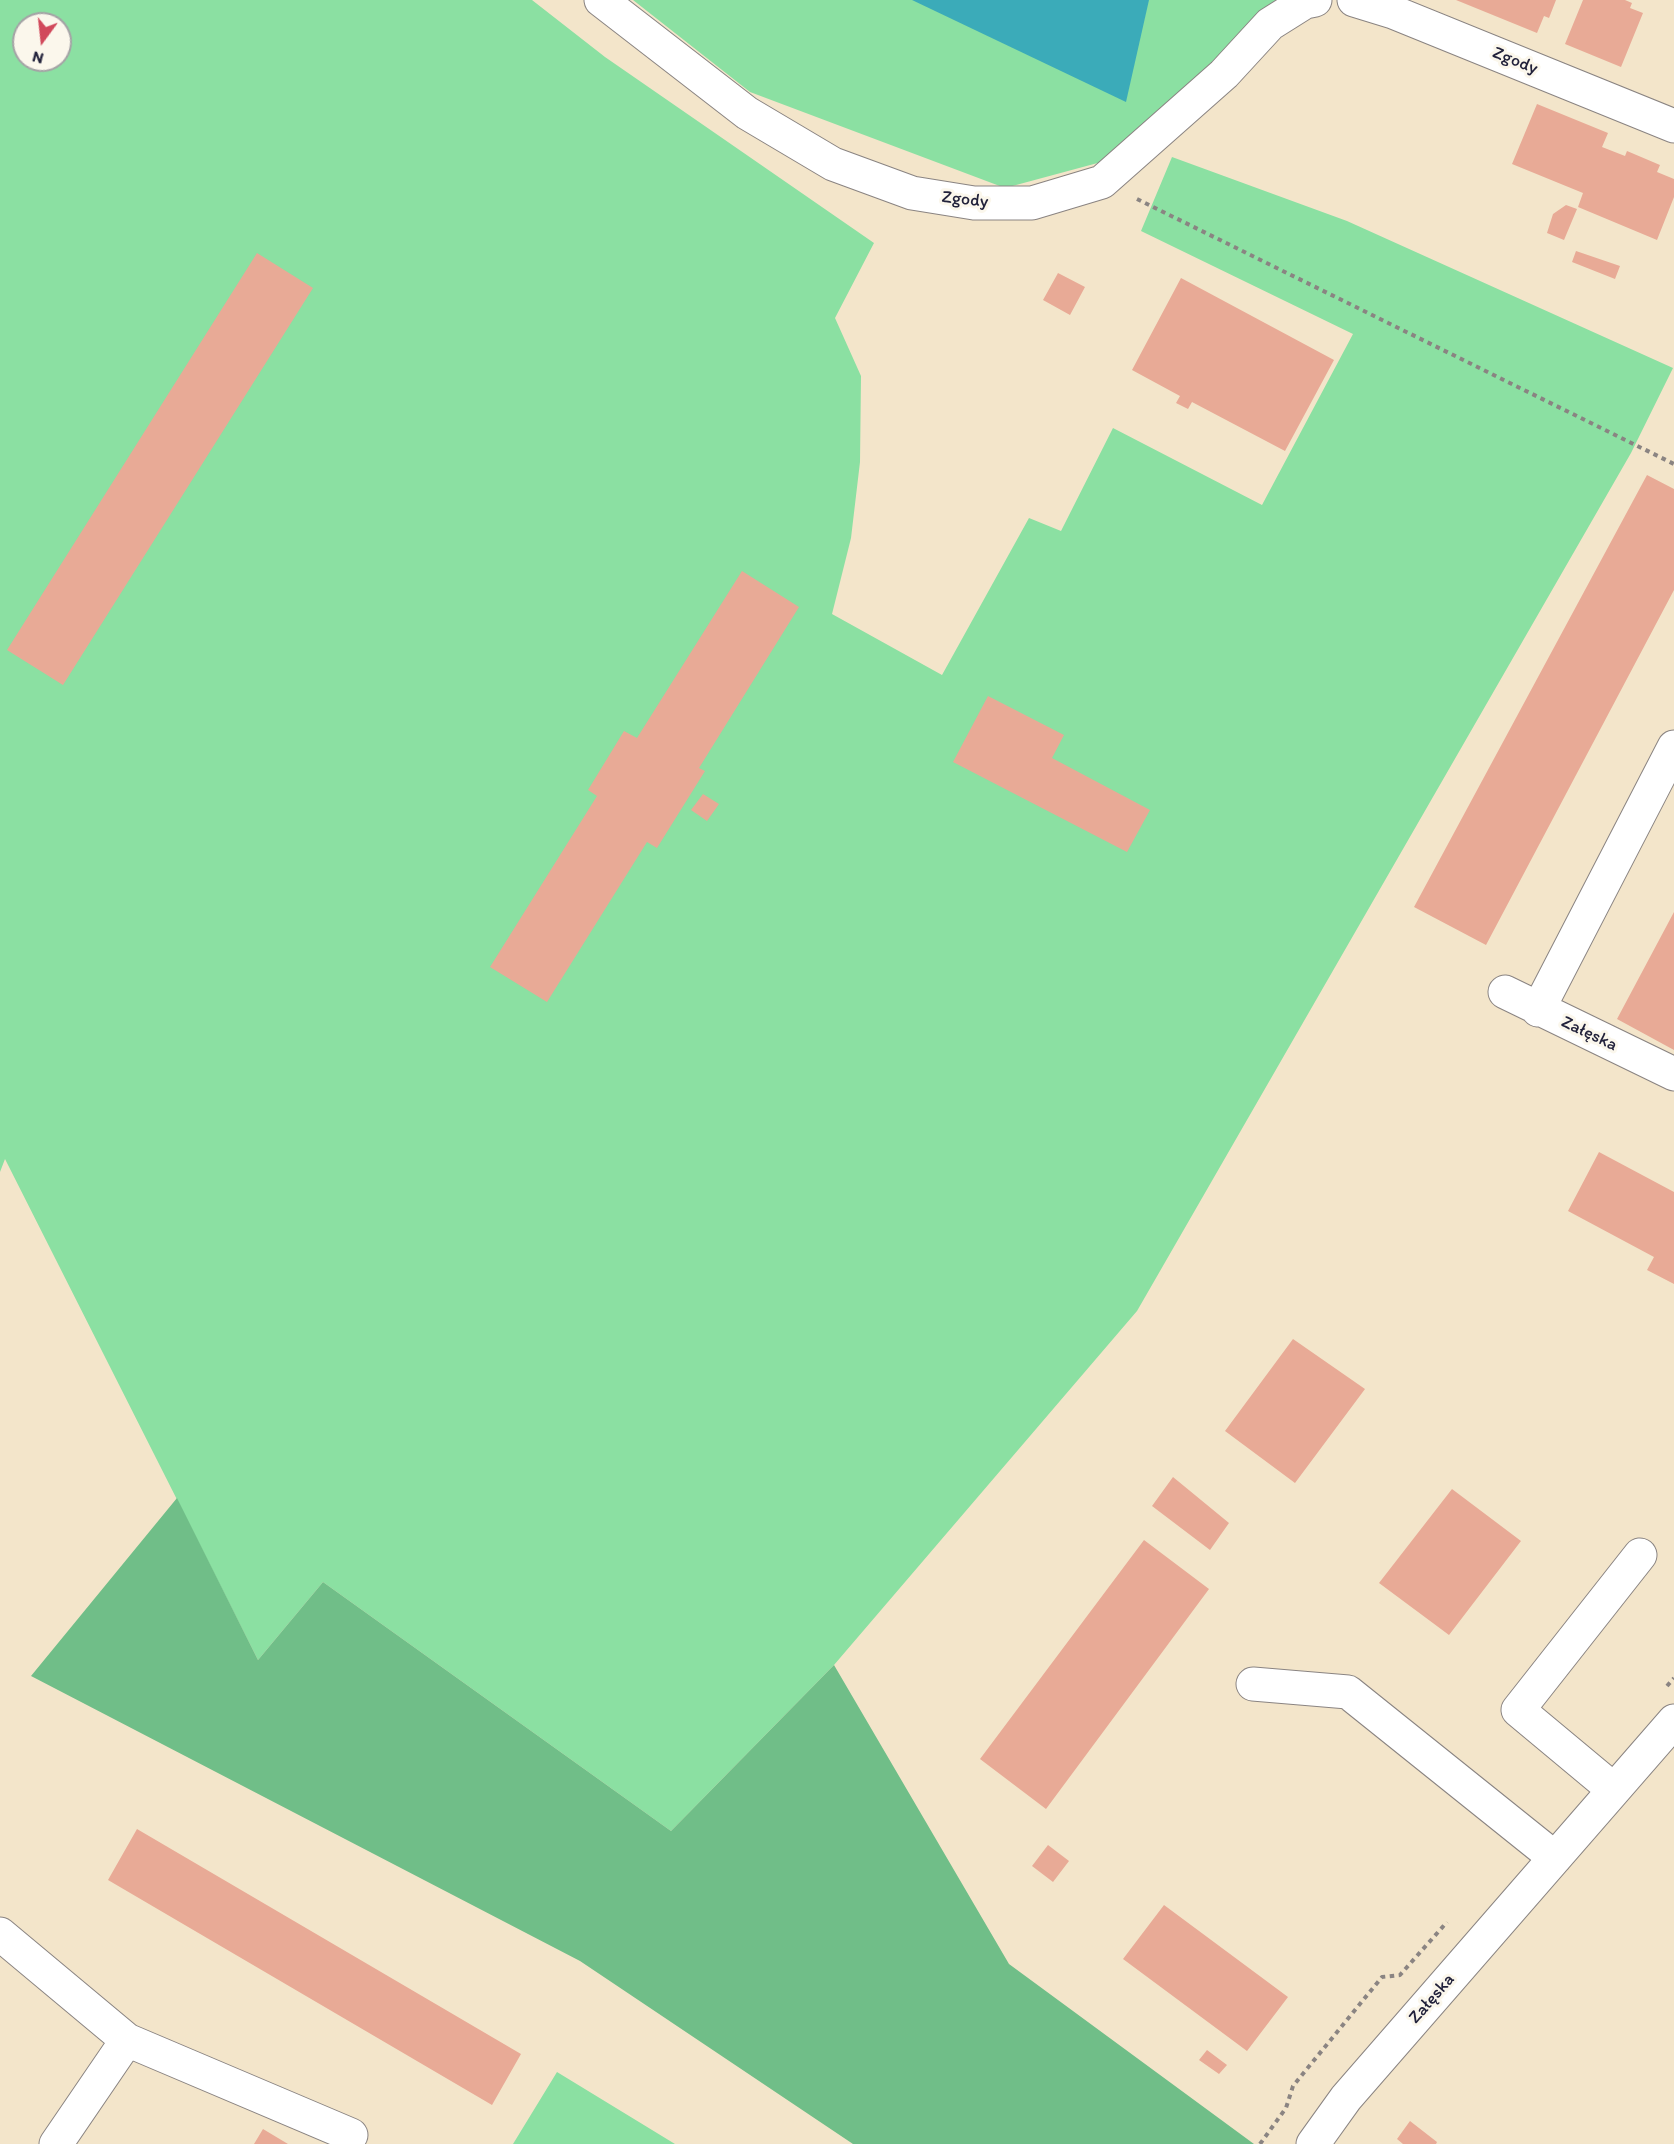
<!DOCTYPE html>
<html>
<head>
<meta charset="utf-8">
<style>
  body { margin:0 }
  #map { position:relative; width:1674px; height:2144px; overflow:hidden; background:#f3e5ca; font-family:Itim,sans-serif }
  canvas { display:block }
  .north { position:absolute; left:12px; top:12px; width:60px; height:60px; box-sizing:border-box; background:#fbf7ec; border:2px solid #a4a2a5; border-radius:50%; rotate:195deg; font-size:16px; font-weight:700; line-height:24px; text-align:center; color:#22223b }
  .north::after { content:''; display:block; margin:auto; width:21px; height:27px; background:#d1495b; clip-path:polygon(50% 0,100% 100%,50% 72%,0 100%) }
</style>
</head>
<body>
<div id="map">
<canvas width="1674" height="2144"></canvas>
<div class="north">N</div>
</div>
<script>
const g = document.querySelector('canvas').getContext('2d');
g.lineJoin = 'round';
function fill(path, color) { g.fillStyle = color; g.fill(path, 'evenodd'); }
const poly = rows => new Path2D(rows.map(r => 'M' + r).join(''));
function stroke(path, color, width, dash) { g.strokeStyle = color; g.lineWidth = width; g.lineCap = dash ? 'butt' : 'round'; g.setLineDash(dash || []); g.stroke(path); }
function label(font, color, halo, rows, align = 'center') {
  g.font = font + ' Itim,sans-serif'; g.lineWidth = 6; g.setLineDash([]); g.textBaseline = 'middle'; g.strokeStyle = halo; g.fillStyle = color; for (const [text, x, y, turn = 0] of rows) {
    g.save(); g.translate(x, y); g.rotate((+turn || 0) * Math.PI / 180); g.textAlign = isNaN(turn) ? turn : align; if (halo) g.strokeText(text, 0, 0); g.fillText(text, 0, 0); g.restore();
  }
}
fill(poly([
  [0,0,532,0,605,57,874,243,835,318,861,376,860,462,851,538,832,614,942,675,1029,518,1061,531,1113,428,1262,505,1353,334,1141,231,1172,157,1347,221,1673,368,1631,453,1137,1311,834,1665,671,1831,323,1582,258,1660,5,1159,0,1172],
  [24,24,60,24,60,60,24,60],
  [633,0,1283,0,1105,161,1005,188,750,92],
  [557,2072,675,2144,513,2144]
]), '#8be0a2');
fill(poly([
  [177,1498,258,1660,323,1582,671,1831,834,1665,1009,1964,1254,2144,853,2144,580,1961,31,1676]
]), '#70be88');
fill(poly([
  [912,0,1149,0,1126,102]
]), '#3babb9');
fill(poly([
  [1456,0,1556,0,1549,18,1544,16,1537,33],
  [1583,0,1625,0,1632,3,1630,8,1643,13,1621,67,1565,44],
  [1537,104,1608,133,1602,147,1625,156,1627,151,1660,165,1657,172,1674,179,1674,197,1657,240,1578,207,1583,193,1512,164],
  [1566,205,1577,209,1564,240,1547,233,1553,214],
  [1576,251,1620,266,1615,279,1572,262],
  [257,253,313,288,63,685,7,650],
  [1058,273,1085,287,1070,315,1043,300],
  [1181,278,1334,360,1285,451,1192,402,1188,409,1176,403,1180,396,1132,370],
  [1647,475,1674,489,1674,590,1486,945,1414,907],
  [742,571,799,607,699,768,705,771,657,848,647,842,547,1002,490,967,597,796,588,790,624,731,637,738],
  [988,696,1064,735,1052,758,1150,810,1127,852,953,762],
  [703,794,719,804,707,821,691,810],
  [1674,912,1674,1050,1617,1019],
  [1599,1152,1674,1192,1674,1284,1647,1270,1654,1257,1568,1211],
  [1293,1339,1365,1389,1295,1483,1225,1431],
  [1173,1477,1229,1523,1210,1550,1152,1506],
  [1452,1489,1521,1541,1449,1635,1379,1583],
  [1144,1540,1209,1589,1046,1809,980,1759],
  [137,1829,521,2054,492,2105,108,1880],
  [1048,1845,1069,1861,1053,1882,1032,1866],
  [1164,1905,1288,1997,1247,2051,1123,1959],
  [1207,2050,1227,2065,1219,2074,1199,2060],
  [1410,2121,1437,2142,1436,2144,1403,2144,1397,2139],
  [263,2129,288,2144,254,2144]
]), '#e8aa96');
const minor = poly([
  [601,0,747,113,833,164,912,193,974,203,1032,203,1102,182,1224,74,1270,24,1305,2,1315,0],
  [1354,0,1393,12,1674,126],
  [1505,992,1674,1074],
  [1538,1010,1674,747],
  [1253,1684,1348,1692,1555,1858],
  [1614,1790,1518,1710,1640,1555],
  [0,1934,127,2040],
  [56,2144,127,2040,351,2135],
  [1313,2144,1346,2098,1674,1721]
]);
stroke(minor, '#8a8482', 35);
stroke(poly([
  [1137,199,1674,464],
  [1667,1686,1674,1678],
  [1260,2144,1286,2108,1293,2086,1382,1977,1400,1975,1447,1922]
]), '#8a8482', 4, [4.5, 4.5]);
stroke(minor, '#fff', 33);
label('18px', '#22223b', '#fbf7ec', [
  ["Zgody",1515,61,22],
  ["Zgody",965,200,6],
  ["Załęska",1589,1034,25],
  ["Załęska",1432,1999,-49]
]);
</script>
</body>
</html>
